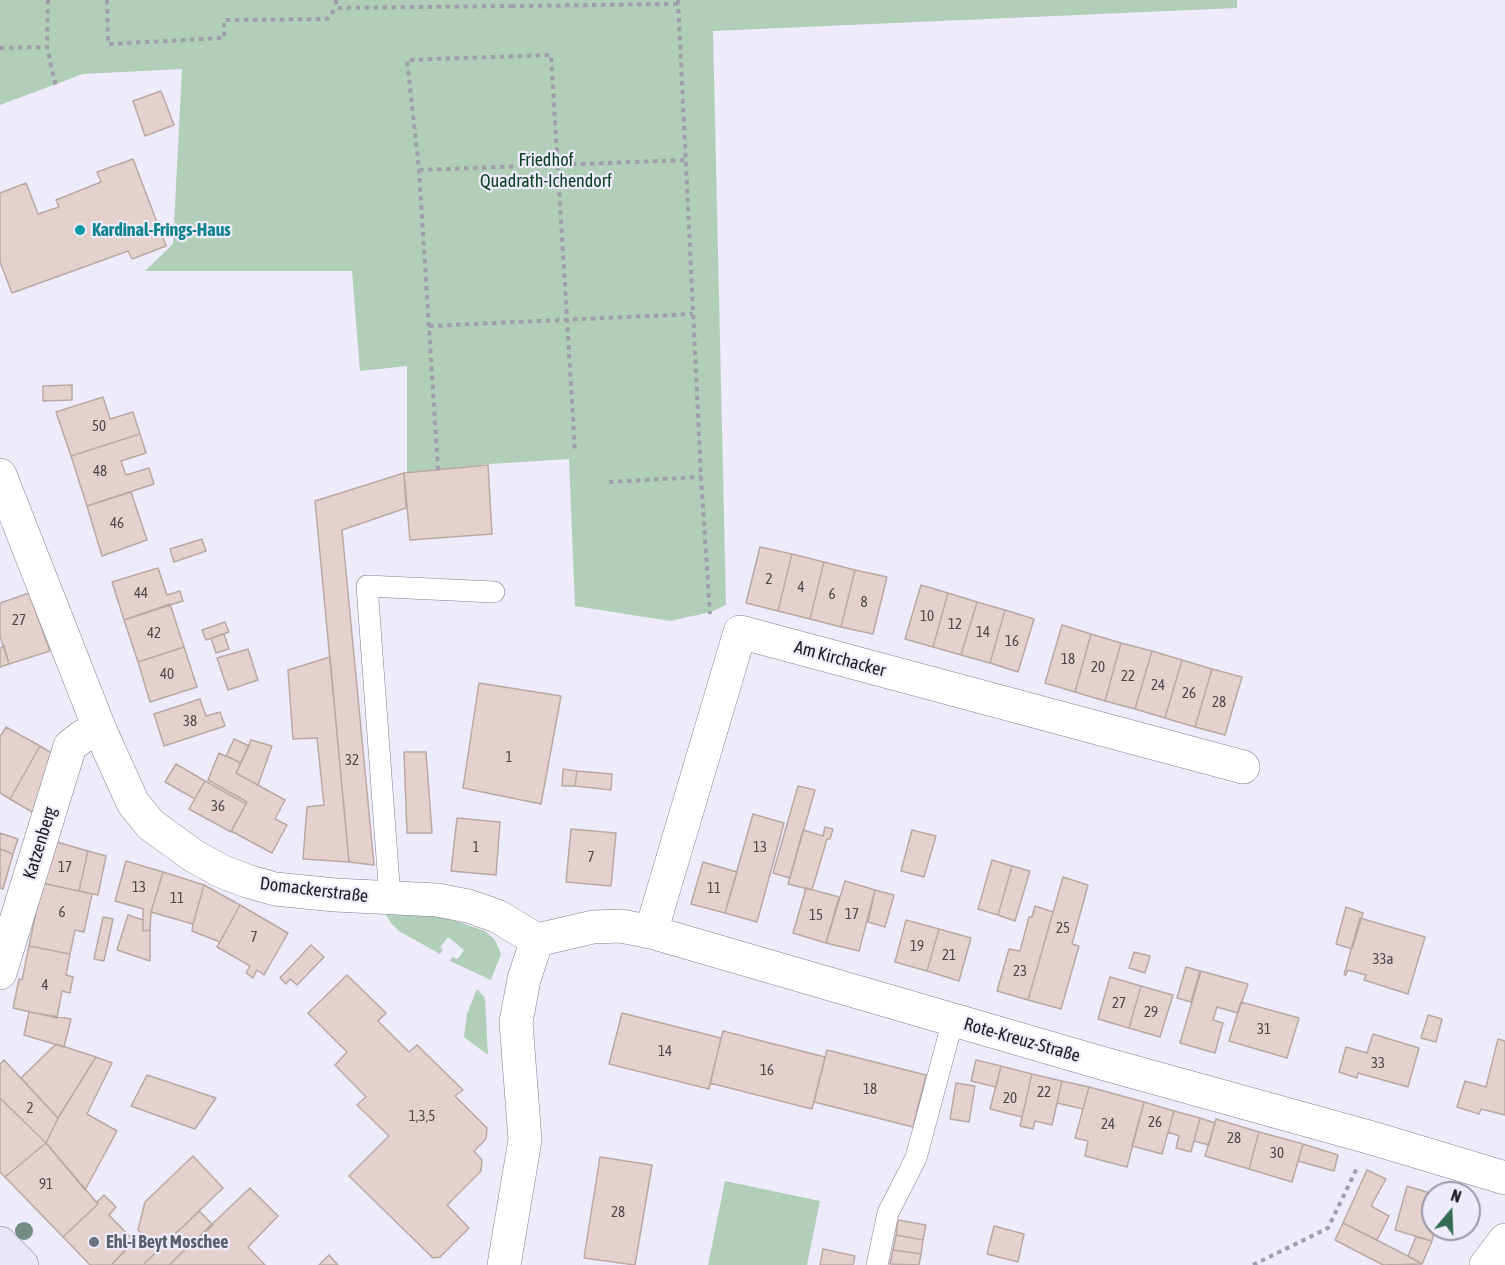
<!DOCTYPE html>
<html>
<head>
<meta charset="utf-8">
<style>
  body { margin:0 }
  #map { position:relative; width:1505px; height:1265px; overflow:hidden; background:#eeebfb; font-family:"Asap Condensed",sans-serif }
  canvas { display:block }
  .north { position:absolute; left:1421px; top:1181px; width:60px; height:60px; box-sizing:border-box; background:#eeebfb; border:2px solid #9a98a4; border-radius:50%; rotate:19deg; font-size:16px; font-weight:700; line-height:24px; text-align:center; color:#1d1c22 }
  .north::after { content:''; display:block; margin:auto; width:21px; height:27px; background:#336b53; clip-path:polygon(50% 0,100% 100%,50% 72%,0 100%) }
</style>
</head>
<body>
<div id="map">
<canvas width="1505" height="1265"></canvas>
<div class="north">N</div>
</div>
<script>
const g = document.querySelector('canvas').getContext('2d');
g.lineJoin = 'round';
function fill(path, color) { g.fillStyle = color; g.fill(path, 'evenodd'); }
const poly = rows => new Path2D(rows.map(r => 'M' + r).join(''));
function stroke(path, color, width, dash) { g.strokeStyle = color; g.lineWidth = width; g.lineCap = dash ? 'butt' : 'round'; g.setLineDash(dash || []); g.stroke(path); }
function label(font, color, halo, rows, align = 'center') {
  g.font = font + ' "Asap Condensed",sans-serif'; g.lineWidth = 4.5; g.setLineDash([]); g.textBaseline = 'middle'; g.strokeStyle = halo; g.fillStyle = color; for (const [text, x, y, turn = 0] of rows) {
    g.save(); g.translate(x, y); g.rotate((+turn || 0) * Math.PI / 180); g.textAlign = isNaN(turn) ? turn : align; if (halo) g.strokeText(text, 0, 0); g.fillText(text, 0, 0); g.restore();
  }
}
fill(poly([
  [0,0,1237,0,1237,8,713,31,726,605,711,612,670,621,575,606,569,459,489,464,407,473,407,366,360,371,352,271,145,271,173,244,182,69,83,74,0,105],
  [385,913,438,915,485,931,495,940,501,954,491,980,450,961,452,957,458,959,464,950,448,937,440,947,443,950,440,954,399,931,391,923],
  [477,989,485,998,488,1055,464,1037,467,1014],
  [725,1181,820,1201,807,1265,708,1265]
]), '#b1ceb9');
const building = poly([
  [161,91,174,125,145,136,133,101,161,91],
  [133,159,166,246,132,259,128,251,12,293,0,262,0,193,26,183,38,214,59,207,56,200,101,182,97,172,133,159],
  [72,385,72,400,43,401,43,386,72,385],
  [103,397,110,419,133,412,140,434,71,456,56,412,103,397],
  [140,434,146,453,121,461,126,475,149,468,154,484,87,506,71,456,140,434],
  [488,465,492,534,410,540,404,473,488,465],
  [404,473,406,508,342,530,374,865,349,862,315,501,404,473],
  [131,492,147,540,102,556,87,506,131,492],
  [202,539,206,551,174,562,170,549,202,539],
  [760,547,792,554,778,611,746,603,760,547],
  [792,554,824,562,810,619,778,611,792,554],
  [824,562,855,570,841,627,810,619,824,562],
  [158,568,167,595,180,591,183,601,124,620,112,582,158,568],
  [855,570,887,577,873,634,841,627,855,570],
  [921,585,948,593,933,647,905,639,921,585],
  [29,593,50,651,9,664,0,636,0,603,29,593],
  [948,593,977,602,961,655,933,647,948,593],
  [977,602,1005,610,990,663,961,655,977,602],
  [170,604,184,647,138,662,124,620,170,604],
  [1005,610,1034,619,1018,672,990,663,1005,610],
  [225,622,229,632,206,640,202,630,225,622],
  [1062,625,1091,634,1075,692,1045,683,1062,625],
  [224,634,229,649,216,653,211,638,224,634],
  [1091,634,1121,643,1105,701,1075,692,1091,634],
  [1121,643,1152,651,1135,709,1105,701,1121,643],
  [4,646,9,664,0,667,0,648,4,646],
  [184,647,197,687,150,702,138,662,184,647],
  [248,649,258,680,228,690,217,658,248,649],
  [1152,651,1182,660,1165,718,1135,709,1152,651],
  [330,657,349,862,303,859,307,807,324,805,317,738,293,739,288,670,330,657],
  [1182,660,1212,669,1195,727,1165,718,1182,660],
  [1212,669,1242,677,1225,735,1195,727,1212,669],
  [479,683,561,696,541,804,463,788,479,683],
  [200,699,206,716,220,712,225,726,164,746,154,714,200,699],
  [6,727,40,746,10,799,0,793,0,737,6,727],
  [234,739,249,746,241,763,226,756,234,739],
  [251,740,272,746,258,785,236,773,251,740],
  [40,746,58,757,39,816,10,799,40,746],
  [404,752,426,752,432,833,407,833,404,752],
  [219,753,241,763,236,773,285,800,275,819,287,825,272,853,231,831,247,802,208,780,219,753],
  [176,764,205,781,195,799,165,782,176,764],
  [563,769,577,771,575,786,562,786,563,769],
  [577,771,612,774,611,790,575,786,577,771],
  [205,781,246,804,231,832,189,809,205,781],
  [798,786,815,790,790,878,773,873,798,786],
  [753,814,784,823,757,922,725,913,753,814],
  [457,818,500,822,496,875,451,871,457,818],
  [825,827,833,829,830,839,827,839,812,890,788,884,803,830,823,836,825,827],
  [571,829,616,833,611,886,566,882,571,829],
  [912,830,936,836,924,877,901,871,912,830],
  [0,833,18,839,13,854,0,849,0,833],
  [50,840,88,851,79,891,42,883,50,840],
  [0,849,13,854,3,889,0,888,0,849],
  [88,851,106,856,98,895,79,891,88,851],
  [992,860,1012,866,998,915,978,909,992,860],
  [126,861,163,872,151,912,150,930,143,931,143,909,115,901,126,861],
  [703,862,737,872,725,913,691,904,703,862],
  [1012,866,1030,871,1015,921,998,915,1012,866],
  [163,872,204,885,193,924,151,912,163,872],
  [1063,877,1088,885,1072,944,1079,946,1061,1009,1028,1000,1063,877],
  [845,881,875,890,859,951,826,943,845,881],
  [42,883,92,894,84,932,75,930,70,954,29,946,42,883],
  [204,885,240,905,220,942,192,931,193,924,204,885],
  [806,888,839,897,826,943,793,933,806,888],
  [875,890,894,895,885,927,868,922,875,890],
  [240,905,288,933,264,975,257,970,253,978,246,973,250,966,217,947,240,905],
  [1035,906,1053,912,1028,1000,997,991,1009,949,1020,951,1029,917,1032,917,1035,906],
  [1346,907,1363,913,1352,949,1336,944,1346,907],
  [128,915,143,920,143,931,150,930,150,961,117,950,128,915],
  [103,917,113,919,104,961,94,959,103,917],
  [1360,918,1425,937,1408,994,1364,980,1366,975,1348,970,1346,975,1344,975,1360,918],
  [906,920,939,929,927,971,895,962,906,920],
  [939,929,971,938,959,981,927,971,939,929],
  [311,945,324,957,297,985,290,979,286,984,280,978,311,945],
  [29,946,70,954,66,975,73,977,70,993,62,991,57,1018,13,1008,19,979,22,980,29,946],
  [1134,952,1150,956,1145,973,1129,968,1134,952],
  [1186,967,1200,971,1191,1002,1177,998,1186,967],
  [1201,971,1248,984,1238,1013,1217,1007,1213,1020,1223,1023,1215,1053,1180,1043,1201,971],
  [347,975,386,1013,378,1021,409,1052,417,1045,463,1090,455,1096,487,1128,486,1139,474,1151,482,1160,481,1171,447,1205,469,1228,440,1257,433,1258,349,1176,389,1136,357,1105,366,1097,335,1065,347,1052,308,1013,347,975],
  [1110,977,1141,986,1129,1028,1098,1019,1110,977],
  [1141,986,1173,995,1160,1037,1129,1028,1141,986],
  [1241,1002,1299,1018,1287,1058,1229,1041,1241,1002],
  [29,1012,71,1019,64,1047,24,1035,29,1012],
  [622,1013,721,1038,709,1089,609,1064,622,1013],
  [1428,1015,1442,1019,1436,1042,1421,1038,1428,1015],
  [723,1031,825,1057,812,1109,710,1083,723,1031],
  [1373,1034,1419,1048,1408,1087,1358,1073,1357,1078,1339,1072,1346,1047,1367,1053,1373,1034],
  [1498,1039,1505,1041,1505,1115,1481,1109,1479,1114,1457,1107,1465,1081,1486,1087,1498,1039],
  [56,1044,96,1057,58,1118,21,1078,56,1044],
  [827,1050,926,1075,913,1127,814,1102,827,1050],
  [96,1057,112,1063,87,1114,117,1131,85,1190,46,1143,58,1118,96,1057],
  [4,1060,58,1118,46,1143,0,1098,0,1064,4,1060],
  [976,1060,1001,1066,996,1087,971,1081,976,1060],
  [1001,1066,1032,1074,1022,1117,990,1109,1001,1066],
  [1032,1074,1062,1081,1052,1125,1035,1121,1033,1129,1020,1126,1032,1074],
  [147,1075,216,1098,195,1129,131,1106,147,1075],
  [1062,1081,1089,1087,1083,1109,1057,1103,1062,1081],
  [956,1083,975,1086,969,1122,950,1119,956,1083],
  [1089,1087,1144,1102,1127,1167,1085,1156,1088,1141,1075,1138,1089,1087],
  [0,1098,46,1143,5,1177,0,1172,0,1098],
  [1144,1102,1174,1111,1162,1154,1132,1146,1144,1102],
  [1174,1111,1200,1118,1191,1152,1176,1148,1179,1136,1168,1132,1174,1111],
  [1200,1118,1215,1123,1209,1145,1194,1141,1200,1118],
  [1216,1119,1259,1132,1249,1169,1205,1156,1216,1119],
  [1259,1132,1303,1144,1292,1182,1249,1169,1259,1132],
  [46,1143,98,1204,63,1237,5,1177,46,1143],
  [1303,1144,1338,1155,1334,1171,1298,1161,1303,1144],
  [193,1156,223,1188,143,1265,111,1265,142,1234,138,1230,145,1202,193,1156],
  [600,1157,652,1165,635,1265,584,1258,600,1157],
  [1367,1170,1386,1179,1371,1206,1389,1216,1377,1240,1343,1223,1367,1170],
  [1407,1186,1433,1194,1433,1229,1435,1229,1432,1241,1395,1230,1407,1186],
  [250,1188,278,1216,248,1247,265,1265,169,1265,250,1188],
  [104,1195,116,1207,109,1215,134,1241,111,1265,90,1265,63,1237,98,1204,97,1202,104,1195],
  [199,1211,213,1225,194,1243,193,1242,169,1265,143,1265,199,1211],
  [898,1220,926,1225,923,1240,896,1235,898,1220],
  [1343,1223,1408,1256,1422,1264,1383,1265,1335,1240,1343,1223],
  [994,1226,1024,1234,1018,1262,987,1254,994,1226],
  [896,1235,923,1240,921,1254,893,1250,896,1235],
  [1416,1237,1432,1241,1422,1264,1408,1256,1416,1237],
  [823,1249,855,1256,853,1265,820,1265,823,1249],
  [893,1250,921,1254,919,1265,890,1264,893,1250],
  [329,1255,338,1265,319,1265,329,1255]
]);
fill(building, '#e4d1cd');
stroke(building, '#baa8a4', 1.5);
const service = poly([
  [390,898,367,586,494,592],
  [877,1265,888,1213,916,1158,953,1020]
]);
const minor = poly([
  [0,475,100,730,133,803,151,825,194,856,221,871,247,881,275,889,335,895,437,900,468,906,497,916,537,940,524,979,516,1022,525,1140,504,1265],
  [651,932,740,632,1243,767],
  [537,940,593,927,621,926,651,932,1105,1064,1372,1138,1505,1178],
  [0,973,70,746,83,736,100,730],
  [1486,1265,1505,1240]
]);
const secondary = poly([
  [0,1243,22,1265]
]);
stroke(service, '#827f8d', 22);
stroke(minor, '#827f8d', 34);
stroke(secondary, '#827f8d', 34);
stroke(poly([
  [48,0,47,47,56,87],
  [107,0,108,44,224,38,224,20,327,19,336,8,511,6,511,0],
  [336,0,336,8],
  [678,0,701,477,710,614],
  [511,6,678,4],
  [0,48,47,47],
  [419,170,686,160],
  [429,326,693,314],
  [438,470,419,170,407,60,551,55,575,451],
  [609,482,701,477],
  [1253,1265,1328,1228,1357,1168]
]), '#a09eaa', 4, [4.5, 4.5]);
stroke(service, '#fff', 21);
stroke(minor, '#fff', 33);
stroke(secondary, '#e9e6fa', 33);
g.fillStyle = '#718e84';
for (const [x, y] of [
  [24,1231]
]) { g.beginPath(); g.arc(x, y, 9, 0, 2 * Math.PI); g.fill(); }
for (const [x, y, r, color] of [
  [80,230,6,"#0f9aa8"],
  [94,1242,6,"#6b7280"]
]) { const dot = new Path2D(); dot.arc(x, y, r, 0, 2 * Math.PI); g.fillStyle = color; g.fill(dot); stroke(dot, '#eeebfb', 2); }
label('15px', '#4f494d', null, [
  ["50",99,426],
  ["48",100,471],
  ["46",117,523],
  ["2",769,579],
  ["4",801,587],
  ["44",141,593],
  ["6",832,594],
  ["8",864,602],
  ["10",927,616],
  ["27",19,620],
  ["12",955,624],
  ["14",983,632],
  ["42",154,633],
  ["16",1012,641],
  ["18",1068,659],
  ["20",1098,667],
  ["40",167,674],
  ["22",1128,676],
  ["24",1158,685],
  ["26",1189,693],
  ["28",1219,702],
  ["38",190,721],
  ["1",509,757],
  ["32",352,760],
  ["36",218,806],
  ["1",476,847],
  ["13",760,847],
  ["7",591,857],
  ["17",65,867],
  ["13",139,887],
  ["11",714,888],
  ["11",177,898],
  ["6",62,912],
  ["17",852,914],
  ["15",816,915],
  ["25",1063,928],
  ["7",254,937],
  ["19",917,946],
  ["21",949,955],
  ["33a",1383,959],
  ["23",1020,971],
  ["4",45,985],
  ["27",1119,1003],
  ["29",1151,1012],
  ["31",1264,1029],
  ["14",665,1051],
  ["33",1378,1063],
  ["16",767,1070],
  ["18",870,1089],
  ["22",1044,1092],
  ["20",1010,1098],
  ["2",30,1108],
  ["1,3,5",422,1116],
  ["26",1155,1122],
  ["24",1108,1124],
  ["28",1234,1138],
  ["30",1277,1153],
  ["91",46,1184],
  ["28",618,1212]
]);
label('18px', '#0b4123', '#eeebfb', [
  ["Friedhof",546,160],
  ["Quadrath-Ichendorf",546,181]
]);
label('bold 18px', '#0d838f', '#eeebfb', [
  ["Kardinal-Frings-Haus",92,230]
], 'left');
label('18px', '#1d1c22', '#eeebfb', [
  ["Am Kirchacker",840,659,15],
  ["Katzenberg",40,843,-73],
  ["Domackerstraße",314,890,7],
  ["Rote-Kreuz-Straße",1022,1040,16]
]);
label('bold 18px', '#5b616d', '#eeebfb', [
  ["Ehl-i Beyt Moschee",106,1242]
], 'left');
</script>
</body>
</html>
